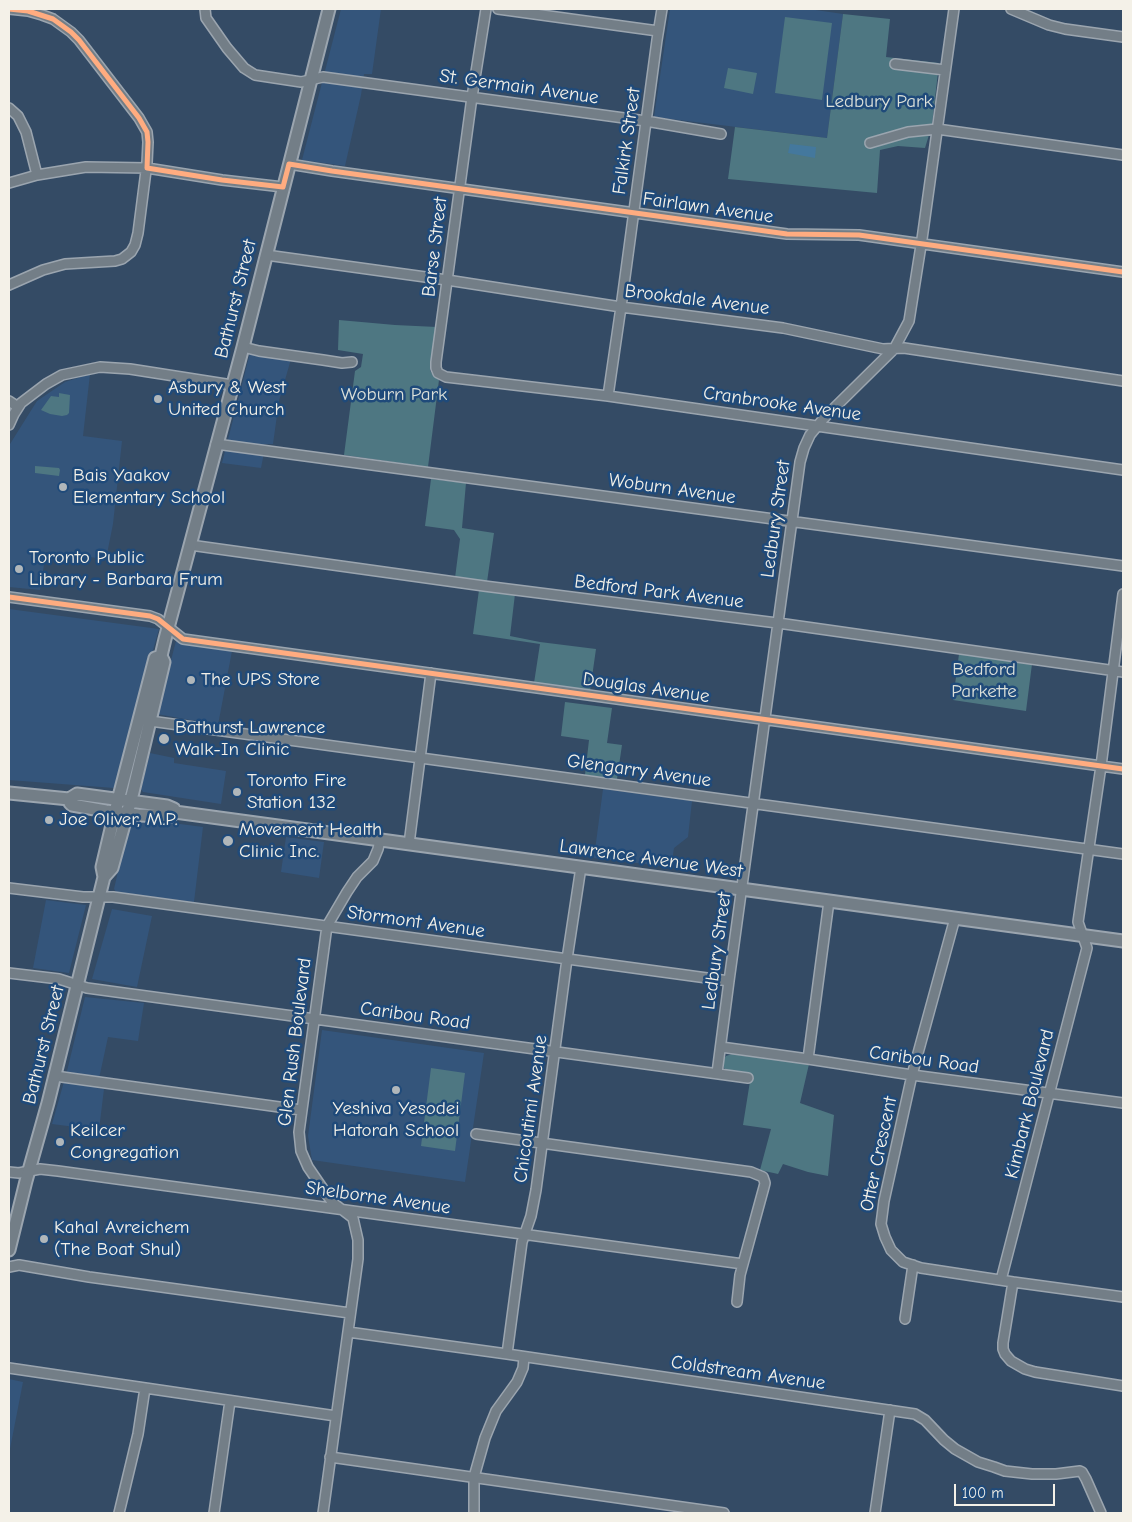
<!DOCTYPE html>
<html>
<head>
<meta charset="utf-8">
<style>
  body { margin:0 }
  #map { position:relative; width:1132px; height:1522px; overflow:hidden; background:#344b65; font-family:"Comic Neue",sans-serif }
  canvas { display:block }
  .frame { position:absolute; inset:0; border:10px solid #f4f1e8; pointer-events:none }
  .scale { position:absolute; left:954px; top:1484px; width:101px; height:22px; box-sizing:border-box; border:2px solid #f4f1e8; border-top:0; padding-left:6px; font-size:15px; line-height:18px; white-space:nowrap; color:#f4f1e8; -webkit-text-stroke:4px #1f4a7a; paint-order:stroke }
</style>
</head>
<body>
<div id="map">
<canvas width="1132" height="1522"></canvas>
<div class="frame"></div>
<div class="scale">100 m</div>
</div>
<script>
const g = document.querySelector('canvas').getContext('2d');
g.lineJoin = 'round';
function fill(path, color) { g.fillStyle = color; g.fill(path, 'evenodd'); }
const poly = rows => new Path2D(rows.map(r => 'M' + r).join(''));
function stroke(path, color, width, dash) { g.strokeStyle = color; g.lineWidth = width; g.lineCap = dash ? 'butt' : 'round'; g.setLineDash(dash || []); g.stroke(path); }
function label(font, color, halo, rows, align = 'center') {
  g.font = font + ' "Comic Neue",sans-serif'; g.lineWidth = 5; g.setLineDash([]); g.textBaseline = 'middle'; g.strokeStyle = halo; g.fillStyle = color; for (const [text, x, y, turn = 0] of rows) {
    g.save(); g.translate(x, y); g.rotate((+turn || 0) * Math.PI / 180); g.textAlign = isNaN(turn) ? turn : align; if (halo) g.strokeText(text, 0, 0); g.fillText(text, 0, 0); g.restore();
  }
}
fill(poly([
  [341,9,381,9,372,74,364,74,361,95,345,166,302,160],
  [670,9,809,9,843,14,827,138,654,117],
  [250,353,291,359,279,401,273,444,264,444,263,458,261,468,222,463],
  [90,374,83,436,122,441,113,524,106,559,46,552,40,590,9,587,10,444,37,401,65,382],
  [9,609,159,629,114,788,9,780],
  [176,641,232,651,218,725,157,714],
  [150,753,174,758,174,763,226,771,221,804,143,792,141,789],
  [603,789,692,801,688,837,674,848,671,867,594,858],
  [135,818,203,827,194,902,116,892,114,889,129,824],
  [286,837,324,842,319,878,281,872],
  [46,900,86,905,69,973,33,968],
  [112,909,152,916,137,987,92,979],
  [85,997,144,1003,138,1041,108,1037,97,1088,104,1089,99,1130,52,1124,67,1071],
  [322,1030,484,1053,465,1182,312,1160,308,1136],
  [9,1379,23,1382,9,1454]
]), '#34557b');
fill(poly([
  [843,14,890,19,886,57,939,63,932,125,925,148,898,146,880,150,877,193,728,179,735,127,827,138],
  [785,17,832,23,822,100,775,93],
  [728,68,757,73,753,94,724,88],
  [339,320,395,325,437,327,430,370,433,376,439,380,428,467,344,455,355,371,361,367,363,354,338,350],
  [59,393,70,395,69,413,67,415,62,416,50,414,41,410,51,396,59,397,59,403],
  [35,466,59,468,60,470,59,476,35,473],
  [431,479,466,483,462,528,494,533,487,582,455,578,460,539,454,530,425,526],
  [479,590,515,594,510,636,540,642,596,649,590,691,534,683,540,644,473,634],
  [959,654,1032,664,1026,711,953,700],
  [565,702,612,708,607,743,622,745,617,779,585,775,589,740,561,736],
  [732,1054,809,1064,800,1103,834,1115,828,1176,808,1172,783,1164,778,1174,760,1170,771,1129,743,1125,751,1075,730,1072,724,1068,724,1059,726,1056],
  [431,1068,465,1073,455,1151,421,1146]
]), '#4e7782');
fill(poly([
  [790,144,816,147,815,158,788,153]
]), '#44789d');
const minor = poly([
  [9,9,28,11,42,15,53,19,71,32,79,40,139,118,147,132,148,142,147,163,138,233,135,245,131,252,122,259,115,261,65,264,43,270,9,285],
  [205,9,206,18,227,48,244,68,255,75,301,82,323,77,646,121,721,134],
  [486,9,472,97,436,362,436,368,438,373,446,377,608,396,1123,470],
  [498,9,658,31],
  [1011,9,1049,25,1065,29,1123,37],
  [895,64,945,70],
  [9,108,18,116,26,132,37,175],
  [870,143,908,132,937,129,1123,155],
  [289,164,332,171,787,234,859,235,1123,272],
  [9,183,37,175,86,167,147,168,222,180,283,187],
  [266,255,447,280,621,307,783,328,883,349,904,348,1123,381],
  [243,347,259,351,323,360,342,363,352,362],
  [608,396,621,307,657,40,662,9],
  [9,401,18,407],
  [9,425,14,414,21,403,46,384,62,375,100,367,130,369,232,385],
  [216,444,1123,566],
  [190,545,484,586,785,624,1123,672],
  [9,597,150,616,158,619,183,639,1123,769],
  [150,721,1123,854],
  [409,844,431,673],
  [9,888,83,897,113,897,729,981],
  [955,918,912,1075,884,1201,881,1224,885,1237,891,1250,903,1262,921,1268,1013,1282,1123,1297],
  [9,973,59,979,87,988,748,1078],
  [721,1047,808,1059,912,1075,1123,1103],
  [808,1059,829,901],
  [717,1073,729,981,800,462,804,448,810,435,824,418,894,349,909,321,922,239,954,9],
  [55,1076,301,1110],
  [476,1134,751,1172,763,1177,765,1183,764,1187,740,1275,737,1302],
  [9,1172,19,1173,40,1169,58,1171,743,1264],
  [9,1267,19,1265,89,1277,350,1313],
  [1001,1280,1087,948,1078,922,1101,766,1123,594],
  [1013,1282,1003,1343,1003,1349,1005,1354,1011,1361,1025,1369,1035,1372,1123,1386],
  [905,1319,913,1265],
  [348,1332,507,1354,915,1414,925,1420,944,1440,955,1449,978,1462,994,1467,1005,1471,1032,1474,1056,1474,1080,1471,1082,1472,1086,1479,1101,1513],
  [507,1354,522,1242,531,1216,536,1190,567,959,581,867],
  [9,1368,336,1416],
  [330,1457,724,1513],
  [119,1513,138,1434,145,1388],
  [214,1513,230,1401],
  [323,1513,358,1259,358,1240,353,1218,332,1202,308,1167,301,1151,299,1132,327,926,347,892,357,877,373,861,378,849,380,840],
  [474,1513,474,1477,485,1438,496,1411,517,1382,523,1368,524,1357],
  [875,1513,890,1410]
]);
const major = poly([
  [9,793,69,799,77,794,167,806,174,809,175,812],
  [69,799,70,803,72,805,106,811,138,815,171,816,175,812,1123,941],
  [104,877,102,867,115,812,155,658,161,656],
  [9,1250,26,1181,48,1103,104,877,112,868,133,792,164,662,161,656,165,639,243,347,329,9]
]);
stroke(minor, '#9ba5af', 12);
stroke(major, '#9ba5af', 15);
stroke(minor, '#737e87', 9);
stroke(major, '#737e87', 11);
stroke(poly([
  [9,9,28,11,53,19,71,32,79,40,139,118,147,132,148,142,147,168,222,180,283,187,289,164,332,171,787,234,859,235,1123,272],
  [9,597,150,616,158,619,183,639,1123,769]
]), '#ffac80', 5);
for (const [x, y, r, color] of [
  [158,399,5,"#b1b7ba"],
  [63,487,5,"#b1b7ba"],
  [19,569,5,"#b1b7ba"],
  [191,680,5,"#b1b7ba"],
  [164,739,6,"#b1b7ba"],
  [237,792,5,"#b1b7ba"],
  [49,820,5,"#b1b7ba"],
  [228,841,6,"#b1b7ba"],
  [396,1090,5,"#b1b7ba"],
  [60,1142,5,"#b1b7ba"],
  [44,1239,5,"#b1b7ba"]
]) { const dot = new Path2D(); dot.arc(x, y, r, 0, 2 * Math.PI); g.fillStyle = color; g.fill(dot); stroke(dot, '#1f4a7a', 2); }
label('19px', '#f4f1e8', '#1f4a7a', [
  ["St. Germain Avenue",519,87,8],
  ["Falkirk Street",627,141,-82],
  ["Fairlawn Avenue",708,208,8],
  ["Barse Street",435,247,-83],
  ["Bathurst Street",236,299,-76],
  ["Brookdale Avenue",697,300,7],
  ["Cranbrooke Avenue",782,404,8],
  ["Woburn Avenue",672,489,8],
  ["Ledbury Street",776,519,-82],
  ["Bedford Park Avenue",659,592,7],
  ["Douglas Avenue",646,688,8],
  ["Glengarry Avenue",639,771,8],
  ["Lawrence Avenue West",651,859,8],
  ["Stormont Avenue",416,922,8],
  ["Ledbury Street",717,951,-82],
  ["Caribou Road",415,1016,8],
  ["Glen Rush Boulevard",295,1042,-83],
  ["Bathurst Street",44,1045,-76],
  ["Caribou Road",924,1060,8],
  ["Kimbark Boulevard",1030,1104,-76],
  ["Chicoutimi Avenue",531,1109,-82],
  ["Otter Crescent",879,1154,-78],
  ["Shelborne Avenue",378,1198,8],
  ["Coldstream Avenue",748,1373,8]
]);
label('19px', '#dce0d9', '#1f4a7a', [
  ["Ledbury Park",879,102],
  ["Woburn Park",394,395],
  ["Bedford",984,670],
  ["Parkette",984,692]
]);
label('19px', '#f4f1e8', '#1f4a7a', [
  ["Asbury & West",168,388],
  ["United Church",168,410],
  ["Bais Yaakov",73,476],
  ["Elementary School",73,498],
  ["Toronto Public",29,558],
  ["Library - Barbara Frum",29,580],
  ["The UPS Store",201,680],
  ["Bathurst Lawrence",175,728],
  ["Walk-In Clinic",175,750],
  ["Toronto Fire",247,781],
  ["Station 132",247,803],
  ["Joe Oliver, M.P.",59,820],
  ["Movement Health",239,830],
  ["Clinic Inc.",239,852],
  ["Yeshiva Yesodei",396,1109,"center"],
  ["Hatorah School",396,1131,"center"],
  ["Keilcer",70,1131],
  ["Congregation",70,1153],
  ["Kahal Avreichem",54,1228],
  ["(The Boat Shul)",54,1250]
], 'left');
</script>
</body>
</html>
